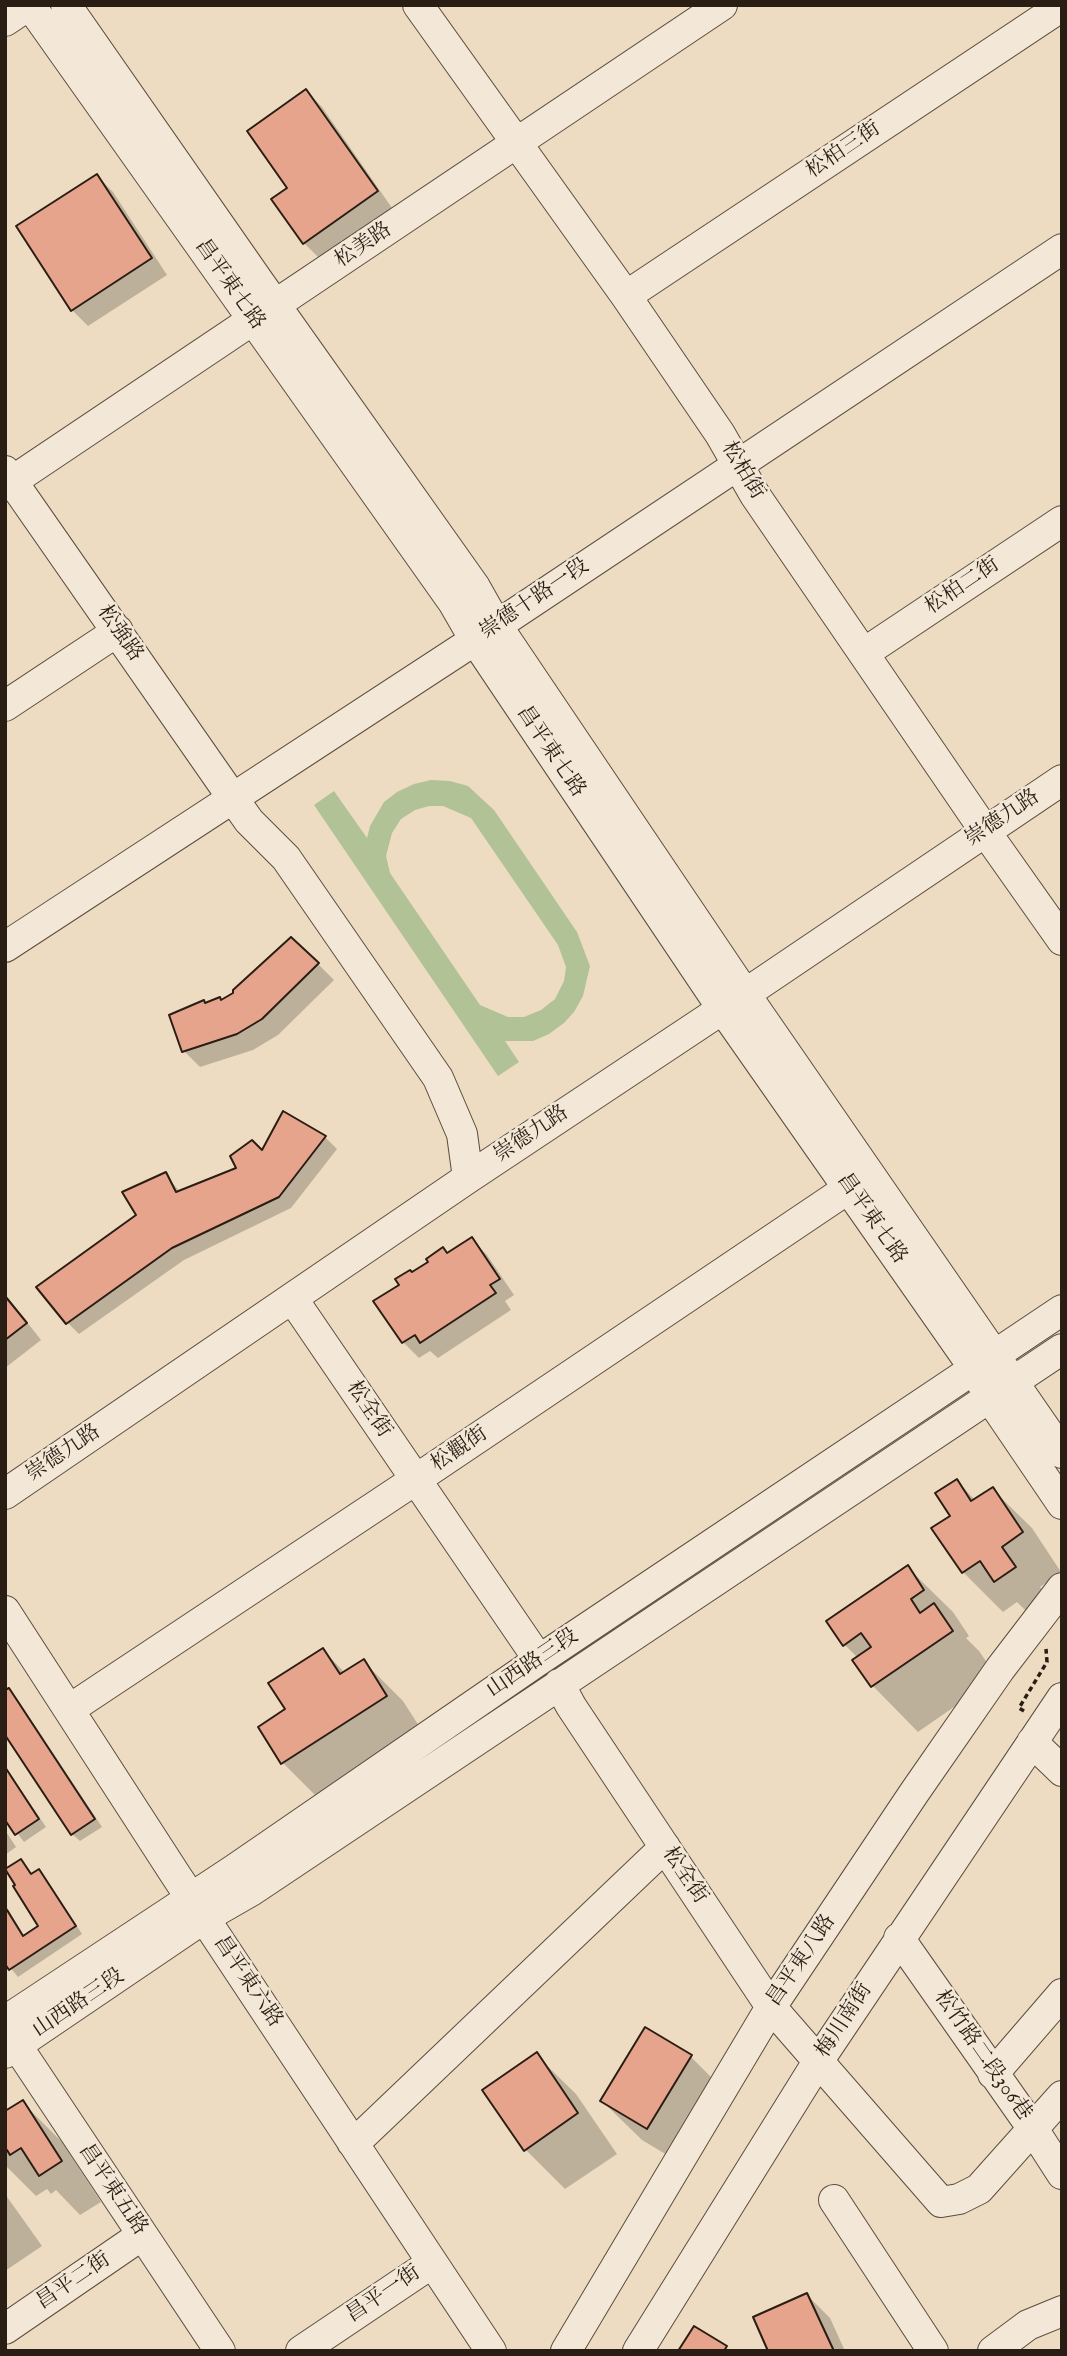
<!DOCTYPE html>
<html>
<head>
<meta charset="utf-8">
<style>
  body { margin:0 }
  #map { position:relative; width:1067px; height:2356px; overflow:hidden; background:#eddcc1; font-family:"IM FELL English",serif }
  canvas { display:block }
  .frame { position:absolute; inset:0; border:7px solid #2a1d14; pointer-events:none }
</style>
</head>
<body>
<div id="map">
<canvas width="1067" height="2356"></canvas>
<div class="frame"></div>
</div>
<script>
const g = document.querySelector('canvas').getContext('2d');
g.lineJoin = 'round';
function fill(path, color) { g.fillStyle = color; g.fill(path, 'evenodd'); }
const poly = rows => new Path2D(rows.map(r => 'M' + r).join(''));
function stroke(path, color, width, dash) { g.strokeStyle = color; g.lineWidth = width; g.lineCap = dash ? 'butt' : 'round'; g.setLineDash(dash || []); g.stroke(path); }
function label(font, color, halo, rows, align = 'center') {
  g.font = font + ' "IM FELL English","Noto Serif TC",serif'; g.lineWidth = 5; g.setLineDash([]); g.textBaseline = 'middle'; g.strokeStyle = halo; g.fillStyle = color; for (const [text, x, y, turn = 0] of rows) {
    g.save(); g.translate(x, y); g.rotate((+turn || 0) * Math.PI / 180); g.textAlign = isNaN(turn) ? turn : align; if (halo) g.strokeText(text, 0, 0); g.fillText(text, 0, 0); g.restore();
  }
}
fill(poly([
  [431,780,450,781,468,786,494,810,577,932,590,966,583,996,574,1012,564,1023,549,1034,533,1041,505,1041,519,1062,498,1076,314,805,334,791,367,838,370,826,384,802,397,792,414,784],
  [429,806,443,806,471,818,558,945,566,967,564,981,555,999,541,1010,524,1017,508,1017,480,1005,390,873,386,856,392,833,401,819,415,810]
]), '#b2c297');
fill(poly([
  [306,91,322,107,392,208,320,259,304,243],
  [97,176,113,192,167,275,88,326,72,310],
  [318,964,334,980,278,1035,253,1050,200,1067,184,1051,171,1016,204,1002,206,1004,222,1001],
  [283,1113,325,1137,337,1149,291,1208,184,1260,79,1334,67,1322,165,1174,180,1192,239,1169,263,1153],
  [471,1239,487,1255,514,1295,505,1301,511,1310,438,1358,430,1351,419,1358,403,1342,401,1285,412,1274],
  [5,1294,41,1340,5,1368],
  [957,1481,975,1500,992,1489,1032,1528,1061,1572,1040,1587,1054,1607,1035,1620,1017,1602,1003,1612,963,1572,934,1529,952,1516],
  [907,1567,953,1612,969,1636,966,1638,979,1651,997,1677,918,1732,873,1686,858,1658,844,1644],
  [323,1650,345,1673,363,1661,403,1701,426,1737,322,1802,283,1763,288,1710],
  [9,1690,16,1697,102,1827,80,1841,72,1834],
  [5,1766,46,1827,24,1842,5,1817],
  [5,1830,16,1847,5,1855],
  [21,1861,33,1875,39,1872,46,1879,82,1934,18,1977,5,1961,5,1904,25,1937,41,1927],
  [536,2055,576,2094,617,2154,565,2189,525,2149],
  [690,2056,730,2096,687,2167,642,2140,602,2101],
  [22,2102,62,2142,101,2202,80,2215,56,2190,51,2194,47,2189,36,2196,5,2165,5,2113],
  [5,2194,42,2246,5,2271],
  [807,2295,830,2318,845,2351,770,2351]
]), '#0003');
const building = poly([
  [306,89,378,191,303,244,271,199,287,188,247,131,306,89],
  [97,174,152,258,71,311,16,226,97,174],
  [291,937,319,963,262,1019,237,1034,182,1052,169,1015,204,1000,205,1003,220,997,221,1000,233,993,233,990,291,937],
  [283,1111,326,1136,279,1197,172,1248,66,1324,36,1287,136,1215,122,1192,166,1172,176,1192,236,1168,230,1156,252,1140,262,1150,283,1111],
  [472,1237,500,1279,490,1285,496,1293,420,1343,415,1335,402,1343,373,1301,399,1285,395,1279,410,1270,412,1272,428,1262,426,1259,443,1247,447,1253,472,1237],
  [5,1296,27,1323,5,1340,5,1296],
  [957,1479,971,1501,993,1487,1023,1532,1002,1547,1016,1567,994,1582,980,1561,962,1573,931,1528,950,1516,935,1493,957,1479],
  [908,1565,924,1590,911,1599,920,1613,934,1603,953,1631,871,1687,852,1660,871,1647,861,1633,843,1646,826,1621,908,1565],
  [323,1648,340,1674,364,1659,387,1696,281,1764,258,1727,285,1709,268,1683,323,1648],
  [9,1688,95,1819,71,1835,5,1735,5,1690,9,1688],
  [5,1767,39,1819,15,1835,5,1820,5,1767],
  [21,1859,31,1874,39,1869,76,1926,9,1970,5,1964,5,1911,7,1910,23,1936,38,1926,13,1886,15,1885,5,1869,21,1859],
  [645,2027,692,2055,647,2129,600,2101,645,2027],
  [537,2052,578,2113,524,2151,482,2090,537,2052],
  [23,2100,62,2161,39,2176,21,2148,10,2155,7,2150,5,2151,5,2111,23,2100],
  [807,2293,834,2351,768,2351,753,2317,807,2293],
  [694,2326,727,2346,724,2351,678,2351,694,2326]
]);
fill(building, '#e7a48c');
stroke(building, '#2a1d14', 2);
const minor = poly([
  [30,5,453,602,475,640,722,1008,974,1368,990,1398,1062,1504],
  [66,5,259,282,475,587,497,626,745,994,1062,1453],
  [418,5,626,296,720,434,755,495,985,831,1062,940],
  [5,21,29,5],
  [626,296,1062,6],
  [5,471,232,797,249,821,286,858,438,1078,462,1134,468,1178],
  [5,486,722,5],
  [864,653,1062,521],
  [5,706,118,631],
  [5,947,475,640,1062,249],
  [292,1298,539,1660],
  [5,1494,468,1178,745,994,1062,780],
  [5,1611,175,1874,491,2351],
  [559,1684,571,1706,771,2007,941,2202,959,2199,979,2189,1062,2096],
  [70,1709,430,1470,849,1188],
  [1032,1742,1062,1771],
  [899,1938,1033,2129,1062,2174],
  [5,2021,235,1869,539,1660,1062,1310],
  [7,2031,220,2351],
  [5,2053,204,1918,251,1891,1062,1349],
  [993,2074,1062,1994],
  [352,2142,364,2134,665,1847],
  [834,2200,933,2351],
  [5,2329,142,2235],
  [301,2351,432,2263],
  [566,2351,771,2007,914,1793,1000,1669,1062,1588],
  [638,2351,819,2060,1062,1698],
  [993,2351,1028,2325,1062,2311]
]);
stroke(minor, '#5b4d3f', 32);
stroke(poly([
  [1024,1711,1019,1708,1047,1662,1046,1649]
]), '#2a1d14', 3.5, [5, 3.5]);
stroke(minor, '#f3e8d7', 30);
label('21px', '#2a1d14', '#f3e8d7', [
  ["松柏三街",844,151,-34],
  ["松美路",364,246,-34],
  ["昌平東七路",229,285,55],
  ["松柏街",742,471,59],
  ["松柏二街",963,587,-34],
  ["崇德十路一段",535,600,-34],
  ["松強路",119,634,55],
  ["昌平東七路",550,752,56],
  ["崇德九路",1003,819,-34],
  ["崇德九路",532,1135,-34],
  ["昌平東七路",871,1219,55],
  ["松全街",368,1410,56],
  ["松觀街",460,1450,-34],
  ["崇德九路",64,1454,-34],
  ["山西路三段",533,1664,-34],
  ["松全街",684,1876,56],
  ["昌平東八路",802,1961,-56],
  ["昌平東六路",247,1982,56],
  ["山西路三段",79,2004,-34],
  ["梅川南街",845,2021,-57],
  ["松竹路二段306巷",982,2056,55],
  ["昌平東五路",112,2190,56],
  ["昌平二街",74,2282,-34],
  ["昌平一街",384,2295,-34]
]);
</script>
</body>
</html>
